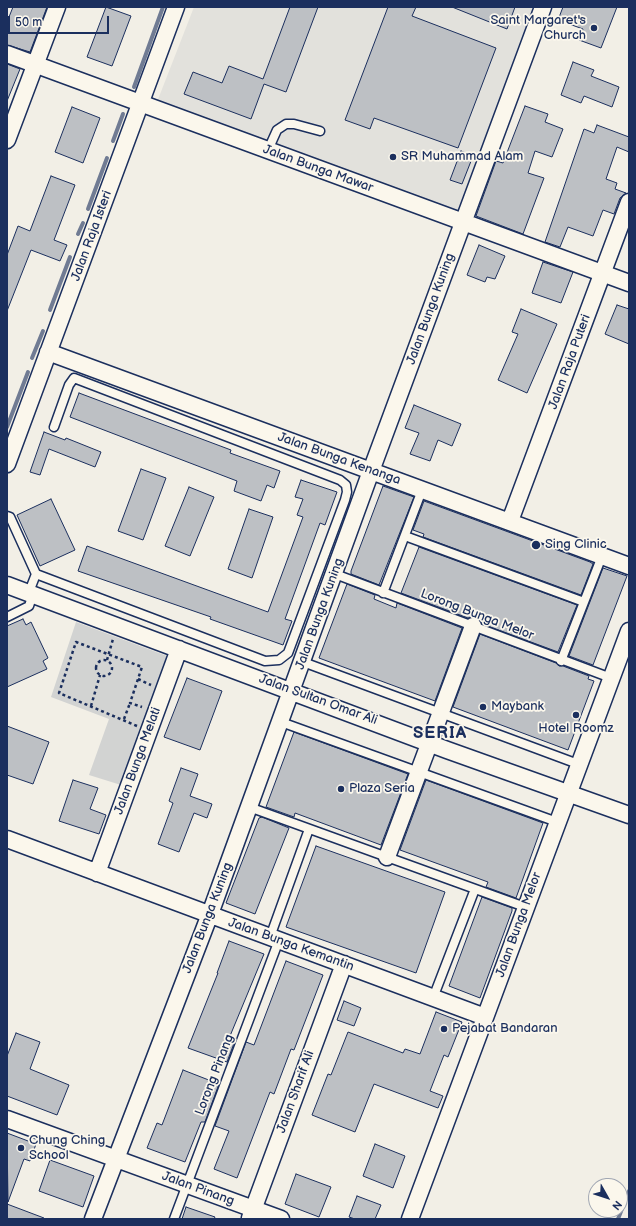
<!DOCTYPE html>
<html>
<head>
<meta charset="utf-8">
<style>
  body { margin:0 }
  #map { position:relative; width:636px; height:1226px; overflow:hidden; background:#f2efe6; font-family:"Balsamiq Sans",sans-serif }
  canvas { display:block }
  .frame { position:absolute; inset:0; border:8px solid #1b2f5e; pointer-events:none }
  .north { position:absolute; left:588px; top:1178px; width:40px; height:40px; box-sizing:border-box; background:#fbf7ec; border:1px solid #a1a7b3; border-radius:50%; rotate:129deg; font-size:11px; font-weight:700; line-height:16px; text-align:center; color:#1b2f5e }
  .north::after { content:''; display:block; margin:auto; width:14px; height:18px; background:#1b2f5e; clip-path:polygon(50% 0,100% 100%,50% 72%,0 100%) }
  .scale { position:absolute; left:8px; top:16px; width:101px; height:18px; box-sizing:border-box; border:2px solid #1b2f5e; border-top:0; padding-left:5px; font-size:12px; line-height:14px; white-space:nowrap; color:#1b2f5e; -webkit-text-stroke:3px #fbf7ec; paint-order:stroke }
</style>
</head>
<body>
<div id="map">
<canvas width="636" height="1226"></canvas>
<div class="frame"></div>
<div class="north">N</div>
<div class="scale">50 m</div>
</div>
<script>
const g = document.querySelector('canvas').getContext('2d');
g.lineJoin = 'round';
function fill(path, color) { g.fillStyle = color; g.fill(path, 'evenodd'); }
const poly = rows => new Path2D(rows.map(r => 'M' + r).join(''));
function stroke(path, color, width, dash) { g.strokeStyle = color; g.lineWidth = width; g.lineCap = dash ? 'butt' : 'round'; g.setLineDash(dash || []); g.stroke(path); }
function label(font, color, halo, rows, align = 'center') {
  g.font = font + ' "Balsamiq Sans",sans-serif'; g.lineWidth = 3.5; g.setLineDash([]); g.textBaseline = 'middle'; g.strokeStyle = halo; g.fillStyle = color; for (const [text, x, y, turn = 0] of rows) {
    g.save(); g.translate(x, y); g.rotate((+turn || 0) * Math.PI / 180); g.textAlign = isNaN(turn) ? turn : align; if (halo) g.strokeText(text, 0, 0); g.fillText(text, 0, 0); g.restore();
  }
}
fill(poly([
  [194,7,534,7,458,212,157,102]
]), '#e2e1dc');
fill(poly([
  [76,622,167,656,121,785,89,775,109,719,51,697]
]), '#d2d3d2');
stroke(poly([
  [134,87,163,7],
  [113,141,123,114],
  [88,209,107,158],
  [78,234,83,223],
  [50,310,70,257],
  [32,358,43,331],
  [7,427,28,372],
  [618,1219,629,1191]
]), '#707b93', 4);
const building = poly([
  [13,7,47,7,30,52,7,45,7,22,13,7],
  [106,7,131,16,112,66,87,57,106,7],
  [290,7,318,7,286,92,264,84,251,119,184,94,193,72,222,83,229,66,263,79,290,7],
  [388,7,416,7,412,16,496,48,458,148,374,118,370,129,345,120,388,7],
  [452,7,515,7,507,29,452,7],
  [563,7,617,7,601,48,579,40,583,29,558,20,563,7],
  [573,62,594,70,591,76,619,87,612,107,584,96,581,103,561,95,573,62],
  [7,64,20,69,7,101,7,64],
  [525,106,548,114,545,122,563,129,552,157,535,151,528,173,544,178,523,234,476,216,496,161,503,163,525,106],
  [72,107,100,118,83,163,55,152,72,107],
  [597,125,629,137,629,152,617,147,606,179,617,183,615,189,626,193,620,198,614,214,603,210,593,236,568,227,560,247,545,242,584,129,594,133,597,125],
  [461,151,473,156,462,184,450,180,461,151],
  [51,176,75,185,54,240,67,245,60,261,31,250,7,311,7,255,18,226,30,231,51,176],
  [479,245,505,256,495,279,487,277,485,282,467,275,479,245],
  [543,262,573,272,561,303,532,293,543,262],
  [617,305,629,309,629,344,605,334,617,305],
  [521,309,557,324,527,393,498,380,518,334,512,332,521,309],
  [79,393,231,450,230,453,280,471,274,488,267,485,261,501,234,491,237,481,70,417,79,393],
  [414,405,461,424,452,446,438,440,430,461,410,454,419,433,405,428,414,405],
  [44,432,65,440,66,438,101,452,95,467,49,449,40,475,30,472,44,432],
  [141,469,166,478,143,540,118,531,141,469],
  [301,480,337,492,325,525,320,523,285,619,292,621,283,645,210,619,211,617,78,571,87,546,268,612,303,517,297,515,303,499,295,497,301,480],
  [383,486,414,497,379,585,351,574,351,571,383,486],
  [189,487,214,497,190,556,165,546,189,487],
  [51,499,75,550,40,566,17,515,51,499],
  [424,501,590,562,593,564,581,595,423,537,424,534,413,530,424,501],
  [249,509,273,517,252,578,228,569,249,509],
  [419,547,577,605,558,652,482,624,477,617,468,618,401,593,419,547],
  [603,568,627,576,593,665,569,656,603,568],
  [347,584,375,595,374,599,396,608,397,603,462,628,435,701,319,658,347,584],
  [23,619,26,625,31,622,48,658,43,661,47,669,7,687,7,626,23,619],
  [480,634,556,663,559,666,563,666,589,676,588,679,594,681,568,750,453,707,480,634],
  [187,678,222,691,200,750,164,737,187,678],
  [7,726,49,742,33,784,7,775,7,726],
  [294,732,408,774,381,845,295,813,294,817,266,807,294,732],
  [181,768,198,774,190,796,212,804,207,818,194,813,179,852,158,844,173,803,169,801,181,768],
  [73,780,98,788,90,809,106,815,99,834,59,821,73,780],
  [426,780,543,823,516,898,486,887,488,882,400,850,426,780],
  [262,817,289,828,255,914,226,903,259,818,262,817],
  [316,846,445,892,416,973,286,927,316,846],
  [482,897,512,908,512,911,480,998,449,986,482,897],
  [229,941,264,954,230,1036,236,1038,227,1062,188,1048,218,973,217,973,229,941],
  [286,961,323,975,294,1050,291,1049,274,1094,270,1092,237,1178,214,1169,229,1131,215,1126,246,1042,254,1045,286,961],
  [344,1001,361,1008,354,1026,337,1020,344,1001],
  [436,1012,462,1022,448,1057,444,1055,430,1091,443,1096,438,1108,374,1084,355,1132,312,1115,328,1074,331,1075,348,1032,403,1053,405,1049,420,1054,436,1012],
  [16,1033,40,1042,30,1069,69,1085,57,1115,7,1096,7,1056,16,1033],
  [183,1070,219,1084,205,1122,201,1122,185,1162,147,1148,157,1123,162,1125,183,1070],
  [7,1133,36,1144,30,1161,24,1159,8,1202,7,1133],
  [375,1144,405,1156,393,1188,363,1176,375,1144],
  [50,1160,94,1176,83,1207,39,1191,50,1160],
  [296,1174,331,1187,319,1217,285,1204,296,1174],
  [357,1196,381,1205,375,1219,355,1219,349,1217,357,1196],
  [7,1204,44,1218,44,1219,7,1219,7,1204],
  [186,1207,215,1217,214,1219,182,1219,186,1207]
]);
fill(building, '#bdc0c4');
stroke(building, '#1b2f5e', 1);
const lane = poly([
  [268,150,277,130,286,124,294,124,320,131],
  [7,516,10,517,36,574,265,661,279,660,288,653,345,500,347,492,346,485,340,480,74,378,69,385,54,427],
  [405,536,584,602],
  [335,574,611,678],
  [29,592,36,574],
  [383,593,422,490],
  [7,617,29,606,33,594],
  [561,661,602,556],
  [303,662,578,764],
  [281,722,557,822],
  [249,807,525,907],
  [270,937,309,829],
  [433,998,475,889],
  [174,1219,279,940]
]);
const street = poly([
  [7,54,629,283],
  [7,140,57,7],
  [48,352,629,566],
  [7,464,176,7],
  [510,521,629,202],
  [7,585,447,750,629,815],
  [7,839,485,1017],
  [387,857,473,626],
  [97,873,179,649],
  [7,1119,281,1219],
  [250,1218,344,964],
  [93,1219,210,914,371,471,543,7],
  [410,1219,629,631]
]);
stroke(lane, '#1b2f5e', 11);
stroke(street, '#1b2f5e', 19);
stroke(poly([
  '96 668a8 8 0 1 1 16 0a8 8 0 1 1-16 0Z',
  [107,660,113,639],
  [138,679,151,685],
  [91,706,100,675],
  [124,719,130,703],
  [137,726,59,693,76,642,142,667,130,703,142,707]
]), '#1b2f5e', 2.5, [3, 3]);
stroke(lane, '#fbf7ec', 8);
stroke(street, '#fbf7ec', 16);
for (const [x, y, r, color] of [
  [594,28,4,"#1b2f5e"],
  [393,157,4,"#1b2f5e"],
  [536,545,5,"#1b2f5e"],
  [483,707,4,"#1b2f5e"],
  [576,715,4,"#1b2f5e"],
  [341,789,4,"#1b2f5e"],
  [444,1029,4,"#1b2f5e"],
  [21,1148,4,"#1b2f5e"]
]) { const dot = new Path2D(); dot.arc(x, y, r, 0, 2 * Math.PI); g.fillStyle = color; g.fill(dot); stroke(dot, '#fbf7ec', 1.5); }
label('13px', '#1b2f5e', '#fbf7ec', [
  ["Saint Margaret's",586,21,"right"],
  ["Church",586,36,"right"],
  ["SR Muhammad Alam",401,157],
  ["Sing Clinic",545,545],
  ["Maybank",491,707],
  ["Hotel Roomz",576,729,"center"],
  ["Plaza Seria",349,789],
  ["Pejabat Bandaran",452,1029],
  ["Chung Ching",29,1141],
  ["School",29,1156]
], 'left');
label('13px', '#1b2f5e', '#fbf7ec', [
  ["Jalan Bunga Mawar",318,169,20],
  ["Jalan Raja Isteri",92,236,-70],
  ["Jalan Bunga Kuning",431,309,-70],
  ["Jalan Raja Puteri",570,362,-70],
  ["Jalan Bunga Kenanga",339,459,20],
  ["Jalan Bunga Kuning",320,614,-70],
  ["Lorong Bunga Melor",477,615,21],
  ["Jalan Sultan Omar Ali",318,700,20],
  ["Jalan Bunga Melati",138,761,-70],
  ["Jalan Bunga Kuning",208,918,-69],
  ["Jalan Bunga Melor",519,925,-70],
  ["Jalan Bunga Kemantin",291,945,20],
  ["Lorong Pinang",215,1075,-69],
  ["Jalan Sharif Ali",296,1092,-70],
  ["Jalan Pinang",198,1189,20]
]);
g.letterSpacing = '1px';
label('bold 17px', '#1b2f5e', '#fbf7ec', [
  ["SERIA",440,734]
]);
g.letterSpacing = '0px';
</script>
</body>
</html>
